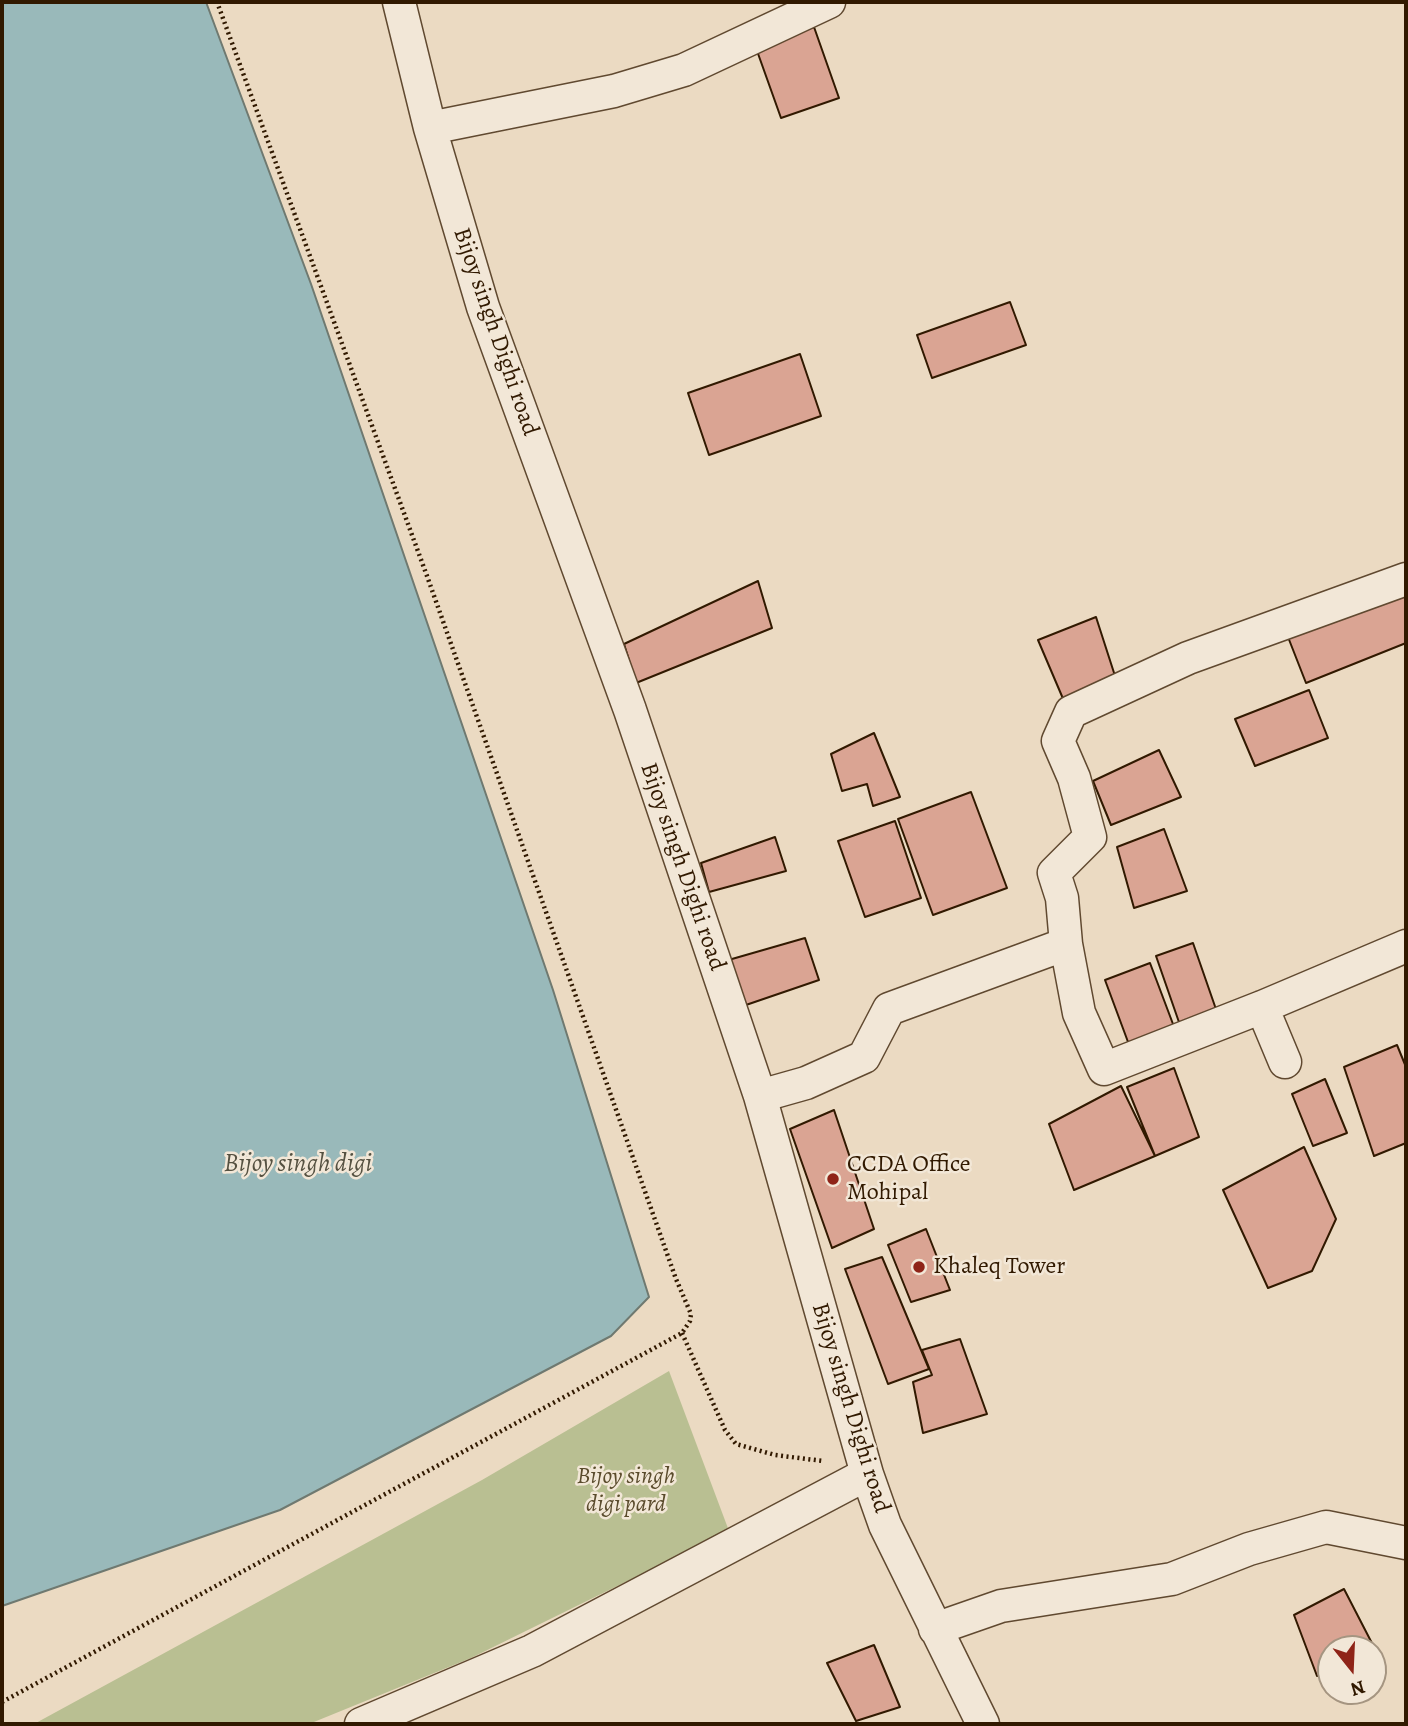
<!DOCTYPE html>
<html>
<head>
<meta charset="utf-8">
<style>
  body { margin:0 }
  #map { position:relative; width:1408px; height:1726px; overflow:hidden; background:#ebdac2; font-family:Alegreya,serif }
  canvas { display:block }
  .frame { position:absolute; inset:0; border:4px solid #311900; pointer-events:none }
  .north { position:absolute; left:1317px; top:1635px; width:70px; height:70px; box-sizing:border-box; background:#f2e7d7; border:2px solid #a59581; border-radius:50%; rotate:162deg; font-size:19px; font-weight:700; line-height:28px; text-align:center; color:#311900 }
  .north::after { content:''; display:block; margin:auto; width:24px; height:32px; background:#8f2418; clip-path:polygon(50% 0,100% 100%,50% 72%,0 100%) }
</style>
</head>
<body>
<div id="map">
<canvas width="1408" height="1726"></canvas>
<div class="frame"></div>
<div class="north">N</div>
</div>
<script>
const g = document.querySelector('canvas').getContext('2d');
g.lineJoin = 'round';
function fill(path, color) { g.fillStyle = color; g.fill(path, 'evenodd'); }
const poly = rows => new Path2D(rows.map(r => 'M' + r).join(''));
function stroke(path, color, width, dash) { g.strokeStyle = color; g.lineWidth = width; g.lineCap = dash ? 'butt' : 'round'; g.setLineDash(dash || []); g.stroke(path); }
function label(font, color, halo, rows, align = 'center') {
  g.font = font + ' Alegreya,serif'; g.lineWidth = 5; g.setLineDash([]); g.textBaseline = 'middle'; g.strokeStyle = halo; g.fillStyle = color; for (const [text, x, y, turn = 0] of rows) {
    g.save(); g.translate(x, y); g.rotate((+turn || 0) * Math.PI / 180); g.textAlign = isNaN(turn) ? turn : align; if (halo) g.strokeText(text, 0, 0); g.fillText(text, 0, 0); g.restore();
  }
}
fill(poly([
  [669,1371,729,1531,471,1658,309,1724,34,1724,482,1480]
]), '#b9bf92');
const water = poly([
  [2,2,206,2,311,284,553,990,649,1297,611,1336,280,1510,2,1606,2,2]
]);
fill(water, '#99b9ba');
stroke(water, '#6f7970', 2);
const building = poly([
  [814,27,839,98,781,118,756,48,814,27],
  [1010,302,1026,345,932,378,917,335,1010,302],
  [800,354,821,416,709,455,688,393,800,354],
  [758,581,772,628,636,683,624,644,758,581],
  [1403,592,1406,598,1406,643,1306,683,1288,637,1403,592],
  [1096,617,1116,679,1064,701,1038,640,1096,617],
  [1309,690,1328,738,1255,766,1235,719,1309,690],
  [874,733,900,797,873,806,867,784,842,791,831,754,874,733],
  [1159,750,1181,797,1111,825,1093,781,1159,750],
  [971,792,1007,888,933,915,898,819,971,792],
  [895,821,921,898,865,917,838,841,895,821],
  [1164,829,1187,891,1134,908,1117,847,1164,829],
  [775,837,786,871,709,892,701,863,775,837],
  [805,938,819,980,743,1006,725,961,805,938],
  [1193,943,1218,1015,1181,1028,1156,956,1193,943],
  [1150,963,1176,1032,1131,1050,1105,980,1150,963],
  [1397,1045,1406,1067,1406,1143,1374,1156,1344,1067,1397,1045],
  [1174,1068,1199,1137,1155,1156,1127,1087,1174,1068],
  [1325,1079,1347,1133,1313,1146,1292,1094,1325,1079],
  [1121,1086,1155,1156,1074,1190,1049,1124,1121,1086],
  [834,1110,874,1229,832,1248,790,1129,834,1110],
  [1304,1147,1336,1219,1312,1271,1268,1288,1223,1190,1304,1147],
  [926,1229,950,1290,911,1302,888,1245,926,1229],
  [882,1257,929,1369,888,1384,845,1269,882,1257],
  [960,1339,987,1414,923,1433,913,1382,932,1375,922,1350,960,1339],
  [1344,1589,1376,1651,1373,1653,1373,1649,1331,1649,1331,1671,1317,1676,1294,1615,1344,1589],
  [874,1645,900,1707,856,1721,827,1663,874,1645]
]);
fill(building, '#daa493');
stroke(building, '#311900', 2);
const street = poly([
  [399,2,430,128,483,307,630,710,760,1096,867,1474,885,1525,983,1724],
  [430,128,614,91,684,70,829,2],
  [1066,944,1062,898,1054,873,1090,837,1074,778,1058,741,1071,712,1188,658,1406,579],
  [1262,1007,1285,1062],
  [760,1096,806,1083,864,1057,889,1009,1066,944,1079,1013,1104,1069,1262,1007,1406,946],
  [935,1629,1001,1606,1172,1579,1249,1549,1326,1527,1406,1543],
  [361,1724,532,1651,867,1474]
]);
stroke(street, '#604930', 35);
stroke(poly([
  [682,1333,725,1430,736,1444,775,1455,823,1461],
  [2,1702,682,1333,690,1321,691,1314,676,1279,427,576,217,2]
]), '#311900', 4.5, [2, 3.5]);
stroke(street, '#f2e7d7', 32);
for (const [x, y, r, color] of [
  [833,1179,7,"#8f2418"],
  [919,1267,7,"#8f2418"]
]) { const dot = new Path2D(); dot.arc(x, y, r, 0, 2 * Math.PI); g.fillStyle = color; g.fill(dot); stroke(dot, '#f2e7d7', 2.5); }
label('24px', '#311900', '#f2e7d7', [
  ["Bijoy singh Dighi road",495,332,71],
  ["Bijoy singh Dighi road",682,867,71],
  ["Bijoy singh Dighi road",850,1408,73]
]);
label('24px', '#311900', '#f2e7d7', [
  ["CCDA Office",847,1165],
  ["Mohipal",847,1193],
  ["Khaleq Tower",933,1267]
], 'left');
label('italic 24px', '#5a4b2c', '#f2e7d7', [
  ["Bijoy singh",626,1477],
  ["digi pard",626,1505]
]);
label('italic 26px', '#555141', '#f2e7d7', [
  ["Bijoy singh digi",298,1165]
]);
</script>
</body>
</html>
